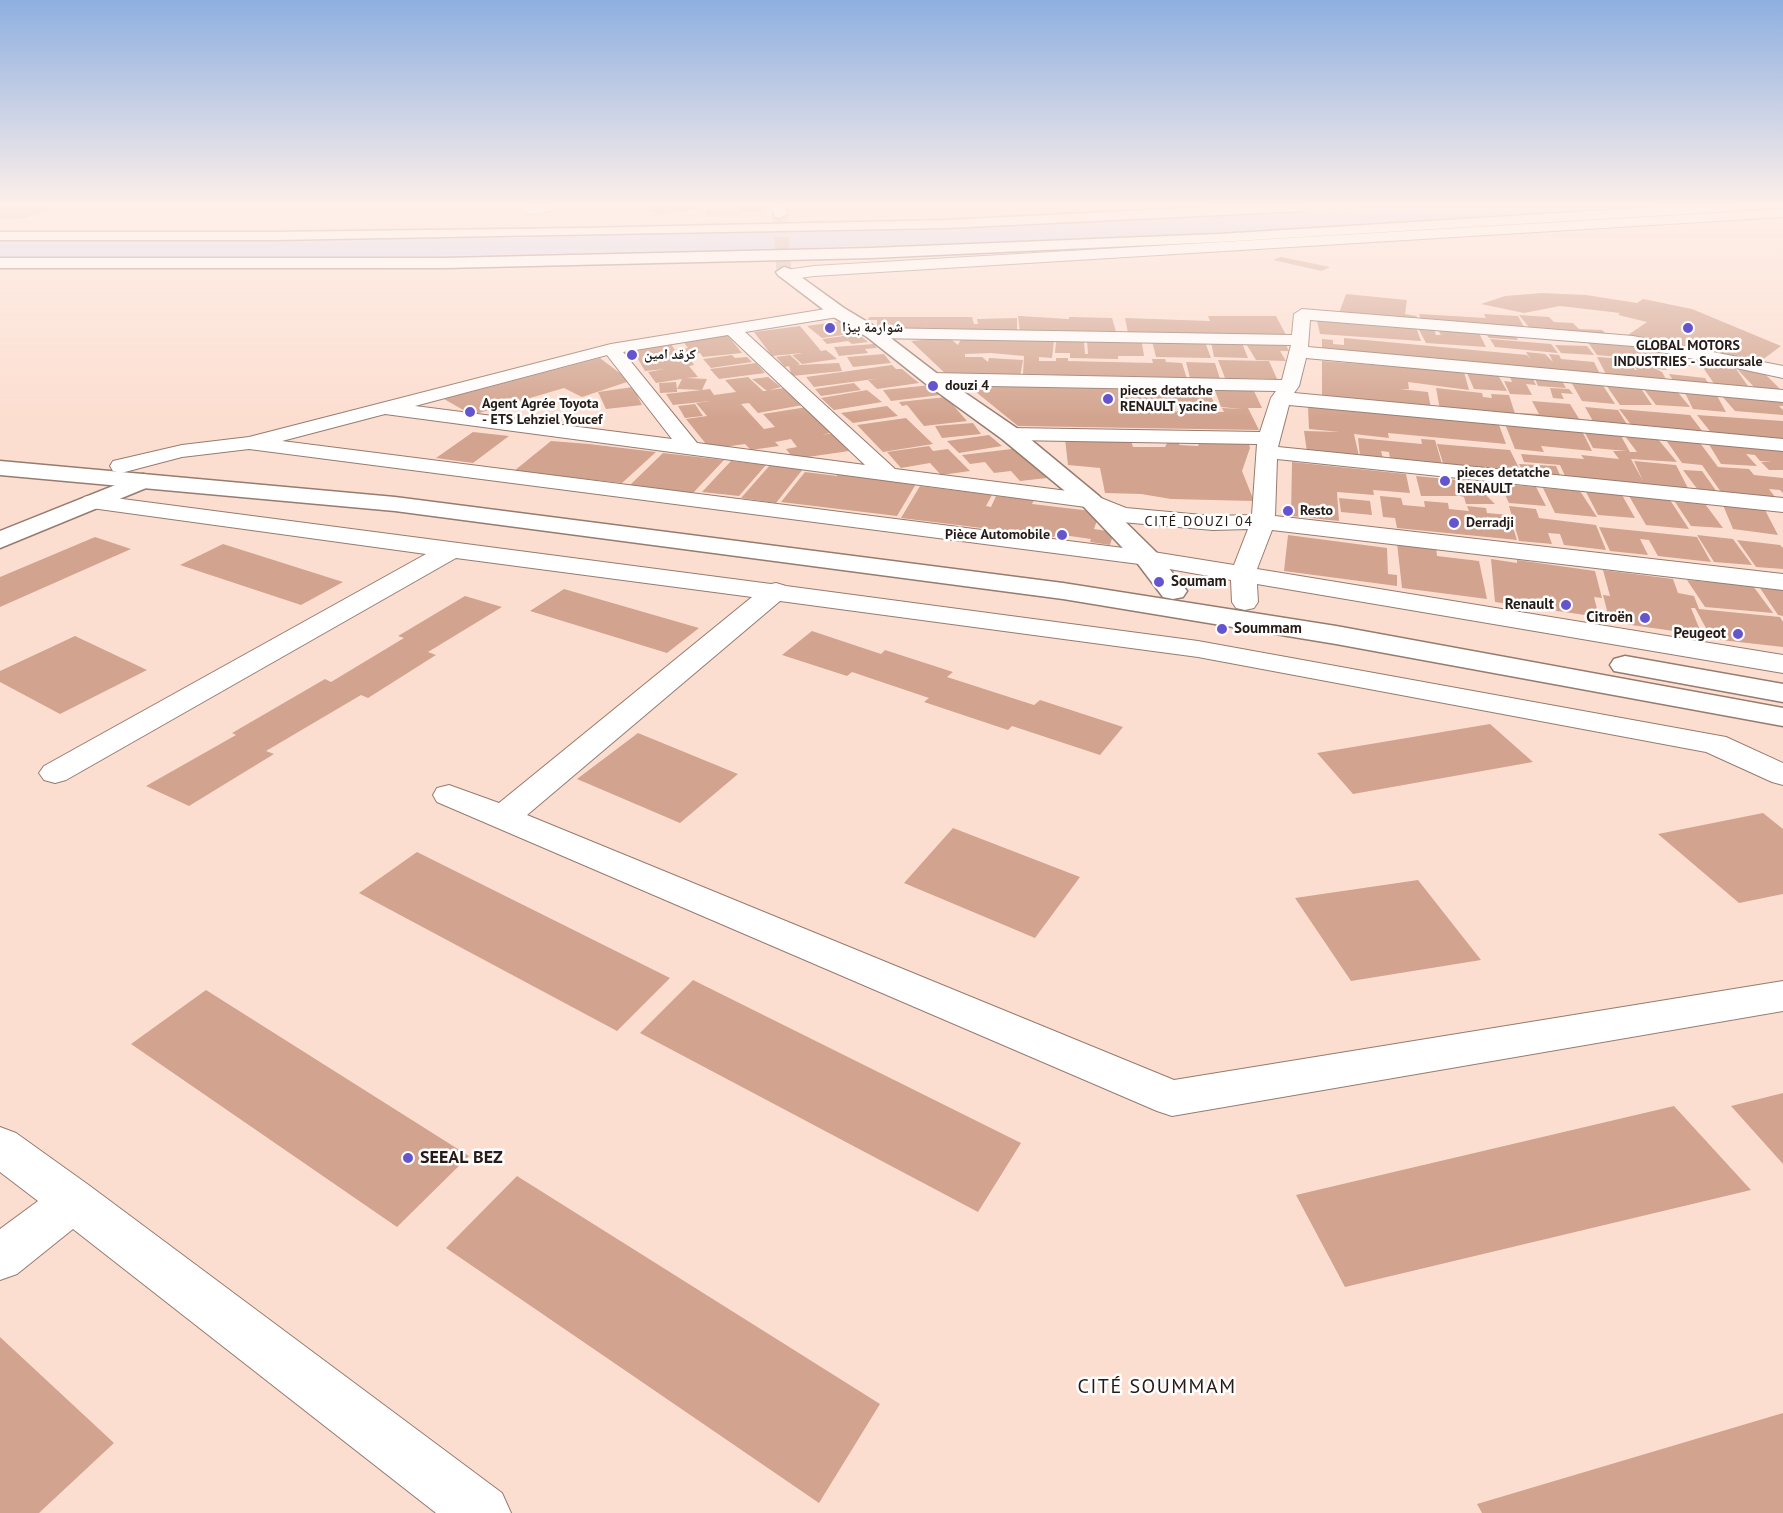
<!DOCTYPE html>
<html>
<head>
<meta charset="utf-8">
<style>
  body { margin:0 }
  canvas { display:block; background:#fcded0 }
</style>
</head>
<body>
<canvas width="1783" height="1513"></canvas>
<script>
const g = document.querySelector('canvas').getContext('2d');
g.lineJoin = 'round';
function fill(path, color) { g.fillStyle = color; g.fill(path, 'evenodd'); }
const poly = rows => new Path2D(rows.map(r => 'M' + r).join(''));
function stroke(path, color, width, dash) { g.strokeStyle = color; g.lineWidth = width; g.lineCap = dash ? 'butt' : 'round'; g.setLineDash(dash || []); g.stroke(path); }
function label(font, color, halo, rows, align = 'center') {
  g.font = font + ' "PT Sans","Noto Naskh Arabic",sans-serif'; g.lineWidth = 5; g.setLineDash([]); g.textBaseline = 'middle'; g.strokeStyle = halo; g.fillStyle = color; for (const [text, x, y, turn = 0] of rows) {
    g.save(); g.translate(x, y); g.rotate((+turn || 0) * Math.PI / 180); g.textAlign = isNaN(turn) ? turn : align; if (halo) g.strokeText(text, 0, 0); g.fillText(text, 0, 0); g.restore();
  }
}
fill(poly([
  [1365,207,1644,207,1122,238,806,248,326,258,0,258,0,240,507,238,842,231,1167,218]
]), '#d3d3f3');
fill(poly([
  [0,207,48,207,55,208,21,219,0,218],
  [655,207,697,207,701,209,659,215,646,209],
  [739,207,765,207,766,211,740,212],
  [737,209,739,214,707,215,705,210],
  [1281,257,1330,267,1322,271,1273,260],
  [1542,293,1586,295,1637,303,1643,299,1692,309,1781,346,1758,363,1628,335,1647,322,1618,315,1620,313,1560,306,1524,313,1481,304,1505,296],
  [1346,294,1407,300,1405,314,1417,316,1416,322,1339,313],
  [1419,314,1486,318,1484,314,1518,316,1525,329,1422,322],
  [1519,315,1549,317,1554,322,1573,323,1579,329,1602,330,1606,334,1532,331],
  [1018,316,1069,319,1069,317,1112,318,1117,335,1020,332],
  [1208,316,1276,316,1287,337,1128,333,1125,318,1210,321],
  [869,317,972,317,974,324,978,324,977,319,1017,318,1017,331,877,331,877,320,868,320],
  [841,321,857,333,822,338,807,326],
  [1317,321,1416,327,1421,341,1320,334],
  [800,326,821,351,826,350,837,359,802,364,792,355,803,353,772,356,754,332],
  [1418,328,1434,329,1436,335,1441,335,1438,330,1479,333,1486,347,1426,343],
  [725,332,742,353,703,357,700,353,681,355,684,361,691,360,694,365,689,366,698,377,686,378,707,379,702,390,677,389,677,392,660,393,659,383,676,382,677,389,682,379,656,383,648,372,665,369,645,371,632,349,671,344,675,350,688,348,680,337],
  [1486,333,1515,335,1518,340,1489,338],
  [858,334,868,342,852,344,848,341,827,344,822,339],
  [1344,338,1527,355,1531,360,1526,352,1545,354,1553,362,1549,354,1559,355,1561,359,1594,362,1601,376,1322,353,1322,339,1333,340,1333,344,1344,345],
  [934,339,952,340,958,345,961,339,1054,341,1052,358,1039,357,1039,361,1056,361,1056,358,1068,358,1068,361,1153,363,1152,359,1165,359,1166,362,1182,363,1187,379,1023,374,1024,356,991,353,965,354,965,357,982,357,988,362,989,358,1023,360,1020,377,949,377,911,341],
  [1490,339,1551,344,1558,353,1495,347],
  [1056,341,1084,342,1085,354,1088,354,1087,341,1142,343,1144,356,1118,356,1118,359,1070,358,1070,353,1055,353],
  [1152,341,1205,342,1211,358,1156,357],
  [1587,341,1656,347,1680,353,1691,366,1663,364,1667,370,1656,369,1662,372,1667,381,1607,376,1597,357,1613,358,1615,363,1631,364,1635,370,1637,370,1631,361,1646,362,1643,359,1597,355],
  [1211,342,1242,343,1248,358,1214,357],
  [1245,342,1285,343,1289,351,1280,351,1286,361,1256,360],
  [874,344,877,348,865,349,868,353,839,356,834,347],
  [1555,345,1587,346,1594,355,1561,353],
  [884,354,891,363,853,367,847,357],
  [732,355,735,358,747,357,752,362,711,368,703,359],
  [790,355,800,364,797,365,839,363,842,371,792,376,789,366,785,367,776,357],
  [600,358,630,381,582,397,564,388,472,415,444,399],
  [1218,360,1269,361,1277,379,1225,378],
  [1322,361,1464,372,1469,390,1408,382,1409,389,1400,389,1428,392,1431,409,1322,399],
  [1186,362,1215,363,1220,379,1190,378],
  [756,363,765,373,719,379,710,369],
  [892,365,896,369,902,369,919,383,877,389,868,380,882,378,814,387,806,377],
  [1702,366,1736,369,1750,389,1715,385],
  [1738,370,1762,371,1781,390,1755,388],
  [1467,373,1498,375,1507,391,1474,389],
  [1669,374,1705,378,1710,386,1674,382],
  [748,377,763,391,767,391,752,379,768,377,781,387,769,390,785,388,803,405,758,413,749,403,741,404,764,429,775,427,763,414,807,407,833,432,822,435,833,433,849,451,794,459,786,449,797,447,791,439,775,442,779,446,751,450,745,444,710,449,686,419,707,416,696,403,710,401,673,405,666,394,710,389,714,395,736,392,725,380],
  [1510,377,1533,379,1536,385,1526,384,1532,395,1510,394,1504,381,1512,382],
  [1535,379,1562,381,1566,388,1538,386],
  [1571,382,1602,384,1615,404,1582,401],
  [854,383,861,390,821,396,815,389],
  [967,384,1208,389,1215,405,1130,404,1139,411,1224,412,1222,408,1243,409,1221,407,1214,388,1253,389,1262,408,1248,408,1259,430,1018,426,971,388,972,391,968,391],
  [931,385,940,395,891,401,883,390],
  [1606,385,1640,387,1652,405,1620,405],
  [633,387,642,405,606,409,598,392],
  [1436,388,1482,393,1483,397,1492,398,1491,394,1509,395,1516,417,1440,410],
  [1550,388,1569,389,1573,394,1561,393,1564,399,1553,398],
  [1643,388,1676,390,1690,407,1656,405],
  [867,390,882,402,834,410,821,398],
  [1684,391,1716,394,1726,412,1693,409],
  [1721,395,1783,399,1783,406,1779,406,1783,410,1783,415,1735,411],
  [946,397,967,421,924,426,907,405,902,406,899,402],
  [1532,401,1570,404,1581,422,1523,418,1520,413,1539,414],
  [695,404,703,416,685,418,678,406],
  [887,406,898,416,853,423,841,413],
  [1308,407,1499,425,1506,444,1388,433,1389,438,1354,434,1359,456,1307,452,1304,431,1340,432,1309,429],
  [1585,407,1618,410,1628,426,1594,423],
  [1619,409,1690,415,1703,432,1632,426],
  [1697,415,1783,421,1783,440,1713,435],
  [906,418,933,444,883,452,857,425],
  [973,423,981,434,942,438,935,426],
  [1505,424,1582,431,1592,451,1541,446,1544,452,1515,449],
  [473,432,509,436,473,463,436,458],
  [1585,433,1621,436,1630,452,1637,452,1625,436,1657,438,1677,462,1631,459,1643,481,1634,461,1676,465,1689,490,1566,478,1560,465,1524,462,1521,454,1584,459,1581,455,1619,459,1613,451,1627,451,1593,448],
  [989,435,1002,446,959,453,947,441],
  [1358,438,1422,444,1421,439,1435,440,1442,464,1390,459,1389,452,1381,451,1383,458,1360,456],
  [1065,439,1131,440,1133,447,1165,447,1168,441,1181,442,1179,445,1198,446,1200,441,1249,444,1250,448,1242,471,1254,501,1171,499,1141,494,1105,493,1100,468,1068,465],
  [1666,440,1700,443,1718,467,1749,469,1754,475,1783,478,1783,493,1780,490,1769,489,1775,497,1721,492,1702,465,1682,463],
  [551,441,589,444,656,452,622,483,514,471],
  [1708,443,1783,449,1783,470,1769,470,1761,462,1772,461,1760,461,1755,455,1746,454,1757,466,1721,464],
  [1437,444,1510,450,1521,472,1444,466],
  [929,446,933,451,948,449,970,471,941,475,930,463,901,468,887,452],
  [1020,448,1047,478,1020,481,1011,471,994,473,985,462,970,464,962,455],
  [663,453,724,460,693,493,630,485],
  [731,461,766,465,739,496,702,492],
  [1292,462,1406,474,1410,493,1373,490,1374,495,1337,492,1339,521,1291,516],
  [1519,464,1556,466,1560,475,1523,472],
  [770,465,803,469,776,503,741,498],
  [1683,470,1702,471,1717,492,1698,490],
  [805,472,837,476,838,474,916,484,897,516,781,502],
  [1416,476,1476,482,1478,488,1482,489,1480,482,1495,483,1498,492,1484,493,1495,504,1466,504,1464,497,1460,496,1421,496],
  [1500,484,1536,487,1546,506,1509,503],
  [920,486,992,495,986,506,991,507,996,496,1034,500,1032,504,1100,512,1094,529,1114,532,1110,545,1090,542,1091,539,1056,534,1054,537,901,518],
  [1543,488,1580,491,1597,517,1555,513],
  [1586,492,1622,495,1635,518,1598,515],
  [1380,496,1401,498,1403,505,1425,507,1424,501,1448,503,1449,509,1469,511,1467,506,1486,508,1487,513,1509,515,1517,540,1397,528,1395,518,1383,517],
  [1629,496,1670,500,1689,529,1646,525],
  [1339,498,1370,501,1372,515,1341,512],
  [1675,502,1705,504,1723,528,1691,526],
  [1723,505,1765,510,1778,535,1733,529],
  [1509,506,1536,509,1539,518,1596,525,1606,550,1564,545,1560,534,1548,533,1552,544,1519,541],
  [1599,527,1697,537,1711,562,1658,556,1649,540,1640,539,1648,555,1610,551],
  [1288,535,1387,548,1388,574,1397,575,1397,586,1284,571],
  [1697,535,1733,539,1752,565,1714,562],
  [95,537,131,549,0,607,0,577],
  [1737,540,1780,545,1783,548,1783,569,1756,567],
  [1397,543,1436,547,1437,556,1479,561,1487,599,1402,588],
  [223,544,343,582,301,605,180,565],
  [1491,559,1517,563,1517,560,1595,571,1602,598,1594,597,1599,617,1495,602],
  [1603,570,1673,579,1678,593,1694,596,1699,609,1780,617,1783,622,1783,647,1712,639,1695,608,1691,608,1702,635,1610,622,1603,595,1610,596],
  [1687,580,1753,586,1773,613,1705,607],
  [1760,588,1783,590,1783,616,1778,615],
  [564,589,699,628,667,653,530,611],
  [465,596,502,607,428,652,436,655,368,698,361,695,266,751,274,754,189,806,146,786,236,735,232,733,325,679,331,682,404,638,398,636],
  [812,631,881,654,885,650,953,672,947,677,1034,705,1040,700,1123,727,1100,755,1012,726,1008,730,924,702,929,698,852,672,847,676,782,655],
  [75,636,147,670,60,714,0,682,0,671],
  [1490,724,1533,762,1353,794,1317,753],
  [638,733,738,774,680,823,577,779],
  [1763,813,1783,829,1783,894,1739,903,1658,834],
  [953,828,1080,877,1035,938,904,883],
  [417,852,670,978,617,1031,359,893],
  [1418,880,1481,960,1351,981,1295,898],
  [693,980,1021,1143,978,1212,640,1033],
  [206,990,469,1156,397,1227,131,1044],
  [1783,1093,1783,1164,1731,1106],
  [1674,1106,1751,1190,1345,1287,1296,1195],
  [517,1176,880,1404,819,1503,446,1248],
  [0,1337,114,1443,39,1513,0,1513],
  [1783,1413,1783,1513,1482,1513,1477,1504]
]), '#d2a48f');
stroke(poly([
  [780,214,784,272]
]), '#d1b7ab', 15, [15, 8]);
const street = poly([
  [524,207,556,207,550,211,529,214,524,213,522,210,524,207],
  [1783,209,1783,217,814,276,786,280,778,275,786,270,814,266,1783,209],
  [838,307,844,308,846,312,844,316,745,332,895,469,1091,494,1126,508,1213,516,1252,515,1257,444,1010,440,1003,438,1000,434,1003,430,1010,428,1260,432,1271,398,1276,391,932,385,925,383,923,379,925,375,932,373,1282,380,1291,345,873,338,867,337,864,333,867,329,873,328,1292,335,1294,314,1302,309,1633,336,1783,366,1783,378,1633,346,1310,320,1308,347,1783,390,1783,402,1306,358,1299,386,1294,393,1783,439,1783,451,1289,405,1278,447,1783,498,1783,512,1277,459,1275,516,1783,574,1783,590,1272,530,1257,569,1783,655,1783,673,1257,584,1258,602,1254,608,1245,610,1236,608,1232,602,1231,580,1147,565,249,449,182,457,121,473,113,471,110,466,113,461,182,445,249,437,611,344,838,307],
  [728,335,865,465,697,443,623,352,728,335],
  [607,355,672,439,415,406,607,355],
  [385,414,1086,507,1121,522,1213,530,1248,529,1234,565,1147,551,282,441,385,414],
  [92,495,771,584,776,583,786,586,1198,641,1726,737,1783,763,1783,785,1772,782,1706,752,1198,657,780,601,527,815,1174,1080,1783,981,1783,1011,1172,1116,1157,1111,437,802,433,795,437,788,449,785,499,803,752,597,456,558,66,780,55,783,44,780,39,773,44,766,426,554,84,507,81,502,84,497,92,495],
  [0,1127,16,1133,90,1186,502,1493,511,1513,436,1513,73,1229,17,1274,0,1280,0,1229,38,1201,0,1172,0,1127]
]);
const secondary = poly([
  [771,207,785,207,787,214,780,218,775,217,771,207],
  [784,267,790,269,844,308,879,329,939,375,1018,429,1099,496,1156,552,1187,591,1183,597,1173,599,1163,597,1138,564,1083,506,1002,439,925,383,867,337,832,316,778,275,776,272,784,267],
  [143,474,151,476,155,481,151,486,0,548,0,531,143,474]
]);
const highway = poly([
  [1210,207,1309,207,1302,211,947,228,274,240,0,240,0,232,274,232,583,228,947,220,1210,207],
  [1659,207,1739,207,1732,211,1218,242,871,258,445,268,0,268,0,258,445,258,871,248,1218,234,1659,207],
  [0,461,395,497,1063,583,1336,626,1783,708,1783,726,1336,644,1063,599,395,511,0,475,0,461],
  [1625,656,1783,684,1783,702,1614,671,1610,665,1614,659,1625,656]
]);
stroke(street, '#977b6f', 2);
stroke(secondary, '#977b6f', 3);
stroke(highway, '#977b6f', 3);
fill(street, '#fff');
fill(secondary, '#fff');
fill(highway, '#fff');
const sky = g.createLinearGradient(0, 0, 0, 419);
sky.addColorStop(0, '#8eafe0');
sky.addColorStop(0.49, '#fef0ea');
sky.addColorStop(1, '#fef0ea00');
g.fillStyle = sky;
g.fillRect(0, 0, 1783, 419);
for (const [x, y, r, color] of [
  [830,328,6,"#6554cd"],
  [1688,328,6,"#6554cd"],
  [632,355,6,"#6554cd"],
  [933,386,6,"#6554cd"],
  [1108,399,6,"#6554cd"],
  [470,412,6,"#6554cd"],
  [1445,481,6,"#6554cd"],
  [1288,511,6,"#6554cd"],
  [1454,523,6,"#6554cd"],
  [1062,535,6,"#6554cd"],
  [1159,582,6,"#6554cd"],
  [1566,605,6,"#6554cd"],
  [1645,618,6,"#6554cd"],
  [1222,629,6,"#6554cd"],
  [1738,634,6,"#6554cd"],
  [408,1158,6,"#6554cd"]
]) { const dot = new Path2D(); dot.arc(x, y, r, 0, 2 * Math.PI); g.fillStyle = color; g.fill(dot); stroke(dot, '#fff', 2); }
label('bold 14px', '#261b16', '#fff', [
  ["شوارمة بيزا",842,328],
  ["GLOBAL MOTORS",1688,346,"center"],
  ["INDUSTRIES - Succursale",1688,362,"center"],
  ["كرقد امين",644,355],
  ["douzi 4",945,386],
  ["pieces detatche",1120,391],
  ["RENAULT yacine",1120,407],
  ["Agent Agrée Toyota",482,404],
  ["- ETS Lehziel Youcef",482,420],
  ["pieces detatche",1457,473],
  ["RENAULT",1457,489],
  ["Resto",1300,511],
  ["Derradji",1466,523],
  ["Pièce Automobile",1050,535,"right"]
], 'left');
g.letterSpacing = '1.5px';
label('14px', '#261b16', '#fff', [
  ["CITÉ DOUZI 04",1199,522]
]);
g.letterSpacing = '0px';
label('bold 15px', '#261b16', '#fff', [
  ["Soumam",1171,582,"left"],
  ["Renault",1554,605],
  ["Citroën",1633,618],
  ["Soummam",1234,629,"left"],
  ["Peugeot",1726,634]
], 'right');
label('bold 18px', '#261b16', '#fff', [
  ["SEEAL BEZ",420,1158]
], 'left');
g.letterSpacing = '1.5px';
label('20px', '#261b16', '#fff', [
  ["CITÉ SOUMMAM",1157,1387]
]);
g.letterSpacing = '0px';
</script>
</body>
</html>
